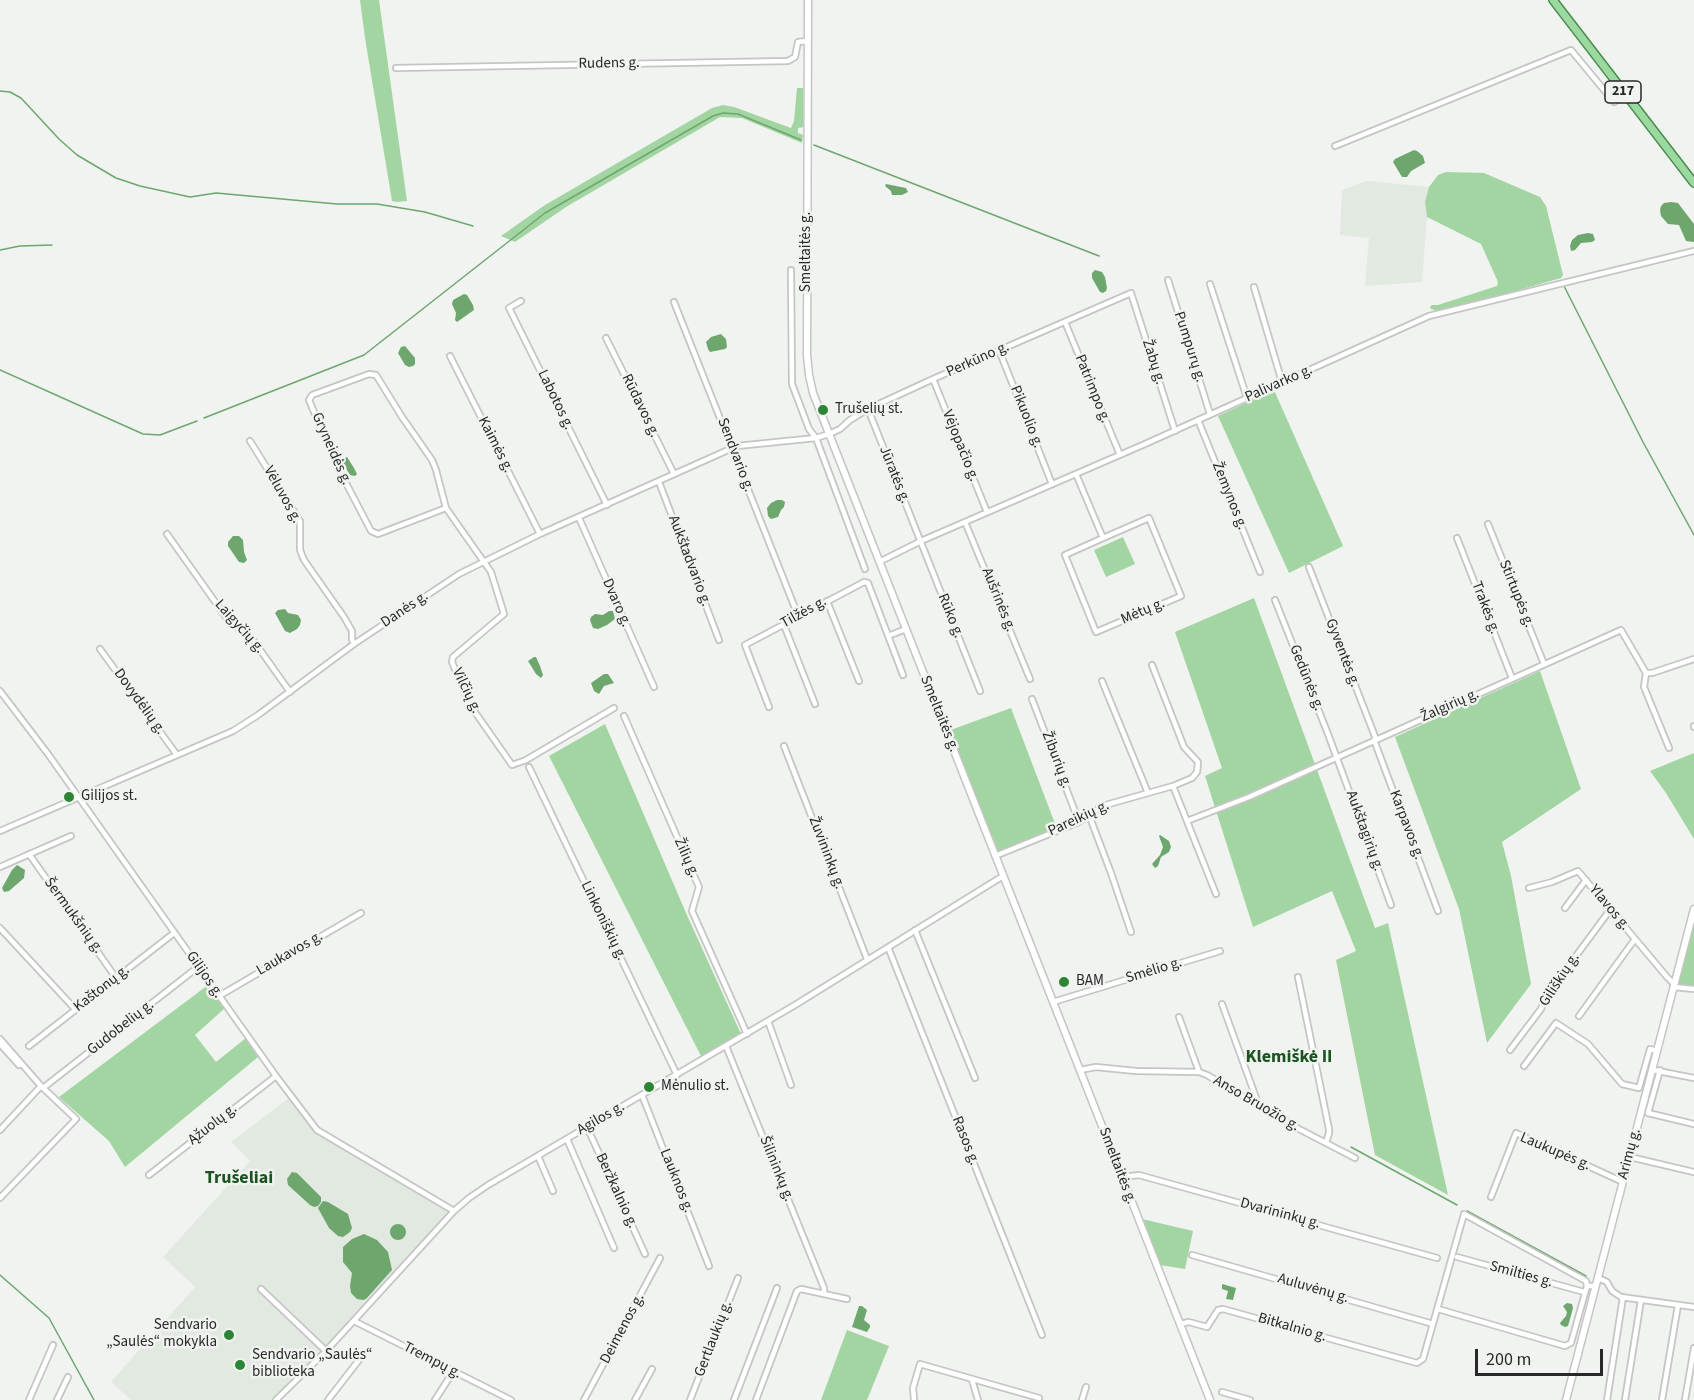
<!DOCTYPE html>
<html>
<head>
<meta charset="utf-8">
<style>
  body { margin:0 }
  #map { position:relative; width:1694px; height:1400px; overflow:hidden; background:#f0f3f0; font-family:"Source Sans 3",sans-serif }
  canvas { display:block }
  .scale { position:absolute; left:1475px; top:1349px; width:128px; height:27px; box-sizing:border-box; border:3px solid #272827; border-top:0; padding-left:8px; font-size:18px; line-height:21px; white-space:nowrap; color:#272827; -webkit-text-stroke:4px #f0f3f0; paint-order:stroke }
</style>
</head>
<body>
<div id="map">
<canvas width="1694" height="1400"></canvas>
<div class="scale">200 m</div>
</div>
<script>
const g = document.querySelector('canvas').getContext('2d');
g.lineJoin = 'round';
function fill(path, color) { g.fillStyle = color; g.fill(path, 'evenodd'); }
const poly = rows => new Path2D(rows.map(r => 'M' + r).join(''));
function stroke(path, color, width, dash) { g.strokeStyle = color; g.lineWidth = width; g.lineCap = dash ? 'butt' : 'round'; g.setLineDash(dash || []); g.stroke(path); }
function label(font, color, halo, rows, align = 'center') {
  g.font = font + ' "Source Sans 3",sans-serif'; g.lineWidth = 5; g.setLineDash([]); g.textBaseline = 'middle'; g.strokeStyle = halo; g.fillStyle = color; for (const [text, x, y, turn = 0] of rows) {
    g.save(); g.translate(x, y); g.rotate((+turn || 0) * Math.PI / 180); g.textAlign = isNaN(turn) ? turn : align; if (halo) g.strokeText(text, 0, 0); g.fillText(text, 0, 0); g.restore();
  }
}
fill(poly([
  [1367,181,1429,187,1425,202,1427,217,1422,282,1365,286,1369,238,1340,235,1342,190],
  [290,1097,318,1134,448,1211,448,1215,320,1353,273,1400,131,1400,111,1382,195,1287,163,1257,250,1161,231,1142]
]), '#e1e9e0');
fill(poly([
  [360,0,379,0,407,201,397,202,392,201,365,38],
  [797,88,803,88,803,127,798,128,798,133,803,135,802,143,742,118,720,117,566,207,515,242,501,236,545,205,712,108,723,105,734,107,791,128,794,121],
  [1446,172,1484,173,1540,197,1546,206,1563,275,1561,278,1441,312,1431,309,1430,307,1432,305,1438,305,1497,286,1498,282,1481,244,1427,217,1425,202,1429,187,1438,175],
  [1274,390,1343,546,1289,573,1218,416],
  [1123,537,1135,564,1106,577,1094,550],
  [1254,598,1375,928,1388,923,1448,1195,1375,1155,1336,960,1356,951,1332,891,1253,927,1205,776,1222,768,1175,632],
  [1540,671,1581,789,1502,842,1511,876,1531,984,1487,1043,1459,909,1395,737],
  [1011,708,1057,829,997,854,948,731],
  [605,724,686,913,741,1034,701,1056,549,756],
  [1694,753,1694,839,1666,793,1650,771],
  [1694,924,1694,986,1678,984],
  [208,985,225,1008,195,1035,216,1062,246,1038,258,1057,125,1167,109,1141,59,1097],
  [1142,1219,1193,1231,1185,1269,1160,1265],
  [847,1330,889,1346,867,1400,821,1400]
]), '#a2d5a2');
fill(poly([
  [1414,150,1417,151,1423,156,1425,163,1411,171,1407,177,1402,177,1393,162,1395,159],
  [886,184,906,188,908,192,902,195,892,195,891,191,885,186],
  [1671,202,1678,203,1694,224,1694,242,1686,241,1679,225,1668,224,1661,216,1660,210,1661,206,1664,203],
  [1588,233,1593,234,1595,240,1592,242,1581,243,1575,250,1571,251,1570,246,1572,240,1578,235],
  [1095,270,1102,272,1105,277,1107,288,1106,291,1103,293,1100,292,1092,278,1092,273],
  [464,294,467,295,473,305,474,310,457,322,455,320,456,313,452,304,453,300],
  [721,334,726,339,727,347,725,349,710,352,708,349,706,342,711,337],
  [405,346,415,358,415,364,413,366,409,367,405,365,398,353,401,347],
  [347,457,354,468,357,474,355,476,350,475,342,462,343,459],
  [777,500,782,500,785,502,784,507,781,510,778,517,771,519,768,516,767,508,771,503],
  [233,536,239,536,243,540,244,552,247,560,244,563,239,562,228,546,228,542],
  [285,609,288,613,298,615,301,620,300,625,297,629,290,633,285,631,275,613,278,610],
  [609,611,613,611,615,619,607,625,598,629,593,628,590,620,591,617,595,614,603,615],
  [534,657,536,657,540,666,543,675,541,678,536,674,528,661],
  [604,674,608,674,614,683,604,686,599,694,594,691,591,683],
  [1160,835,1169,841,1171,847,1169,852,1161,857,1158,866,1155,868,1152,864,1160,855,1163,847,1159,836],
  [17,865,25,870,24,878,9,891,4,892,2,888,12,870],
  [292,1172,297,1173,321,1197,321,1202,318,1206,314,1207,310,1205,288,1185,287,1179],
  [323,1201,328,1202,348,1214,352,1228,350,1232,343,1237,338,1236,329,1228,319,1210,318,1208],
  '390 1232a8 8 0 1 1 16 0a8 8 0 1 1-16 0Z',
  [364,1234,377,1240,388,1252,392,1270,366,1299,363,1300,357,1299,351,1293,350,1286,352,1273,343,1262,343,1247,352,1239],
  [1222,1284,1236,1288,1233,1300,1226,1299,1228,1291,1222,1289],
  [1567,1303,1572,1304,1573,1308,1568,1326,1565,1327,1561,1325,1560,1323,1566,1316,1567,1312,1563,1306],
  [859,1306,862,1306,867,1310,864,1320,870,1325,870,1327,867,1332,852,1327]
]), '#6da76e');
stroke(poly([
  [0,91,10,92,21,98,59,139,77,155,116,178,140,186,190,197,216,193,337,204,377,204,425,212,473,226],
  [814,145,1099,256],
  [0,250,20,246,52,245],
  [1564,286,1643,442,1694,535],
  [0,370,143,434,160,435,197,421],
  [204,418,364,355,545,213,713,116,723,113,738,114,801,140],
  [1351,1147,1457,1205],
  [1467,1211,1586,1276],
  [0,1275,49,1318,94,1400]
]), '#6da76e', 1.5);
const minor = poly([
  [396,68,788,61,795,57,798,42,807,41],
  [1335,146,1571,50,1614,102,1626,95],
  [791,270,792,384,809,429,816,438,865,569],
  [1168,280,1210,414],
  [1210,284,1247,398],
  [1254,287,1282,382],
  [521,301,509,308,607,505],
  [674,302,795,608],
  [1065,322,1120,455],
  [606,338,674,474],
  [999,350,1052,484],
  [450,356,540,534],
  [933,379,987,512],
  [868,409,980,691],
  [1198,420,1260,572],
  [250,441,300,521,300,550,304,560,344,617,352,631,352,640,354,644],
  [1076,474,1103,538,1065,555,1096,632,1181,596,1149,518,1103,538],
  [659,482,719,640],
  [446,508,436,470,432,460,402,417,376,375,369,374,312,395,309,400,324,436,346,483,371,531,378,534,446,508,491,572,504,614,453,657,452,662,470,705,512,765,526,760,614,708],
  [579,518,654,687],
  [965,522,1030,679],
  [1488,524,1544,664],
  [167,534,228,620,251,637,290,692],
  [1457,538,1512,678],
  [879,562,921,541,1145,444,1429,316,1694,251],
  [1309,567,1376,739],
  [1275,600,1328,734,1391,905],
  [827,601,859,681],
  [784,625,815,704],
  [888,636,906,629],
  [100,649,177,755],
  [1646,673,1644,687,1669,748],
  [1102,681,1148,793],
  [0,691,48,754,276,1076,317,1130,454,1211],
  [1032,699,1079,822],
  [769,707,745,645,864,582,868,583,903,675],
  [624,716,699,887,692,911,747,1034],
  [1694,727,1694,726],
  [1374,740,1438,911],
  [784,746,867,959],
  [529,767,677,1075],
  [1173,786,1216,894],
  [1089,815,1111,873,1131,932],
  [1187,821,1249,797,1621,630,1646,673,1652,673,1694,659],
  [0,831,233,731,258,715,354,644,459,574,540,534,737,446,816,438,829,434,840,429,850,420,868,409,933,379,1131,293,1175,431],
  [29,854,116,978],
  [995,856,1079,822,1102,806,1173,786,1192,778,1197,772,1198,762,1184,747,1152,665],
  [0,867,71,836],
  [1529,888,1552,882,1578,871,1667,977,1674,984],
  [1565,908,1586,880],
  [0,928,75,1009],
  [915,930,975,1078],
  [888,947,1042,1335],
  [1298,977,1329,1129,1329,1133,1326,1143],
  [1673,987,1694,989],
  [219,996,361,913],
  [1053,1002,1220,951],
  [1222,1004,1259,1106],
  [1579,1016,1635,939],
  [1179,1017,1199,1072],
  [768,1021,791,1085],
  [0,1039,41,1086,76,1119,0,1198],
  [0,1044,19,1065],
  [29,1046,174,933],
  [726,1046,824,1288,824,1293],
  [1510,1050,1541,1009,1547,995,1610,910],
  [1524,1066,1556,1023,1588,1044,1622,1084,1639,1088,1650,1049,1657,1051],
  [1080,1070,1096,1067,1136,1071,1199,1072,1207,1075,1299,1129,1355,1158],
  [1653,1070,1694,1078],
  [1660,1070,1648,1113,1694,1124],
  [43,1088,198,967],
  [642,1095,709,1266],
  [587,1127,645,1254],
  [0,1130,41,1086],
  [567,1139,614,1248],
  [538,1156,553,1191],
  [1630,1157,1694,1172],
  [149,1175,276,1076],
  [1122,1177,1139,1175,1437,1258],
  [1491,1197,1516,1133,1623,1182],
  [1192,1255,1433,1324],
  [1457,1257,1584,1292],
  [1598,1278,1607,1282,1612,1291,1621,1297,1694,1307],
  [261,1289,326,1351],
  [1438,1309,1565,1346,1571,1343,1587,1286,1596,1286],
  [354,1321,511,1400],
  [1180,1324,1189,1322,1207,1327,1218,1310,1223,1309,1417,1363,1423,1359,1464,1214,1586,1281,1587,1286],
  [972,1380,978,1400],
  [1222,1392,1250,1400],
  [29,1400,53,1345],
  [57,1400,68,1377],
  [276,1400,326,1351,454,1211,469,1198,488,1185,795,1005,1003,876],
  [328,1400,362,1356],
  [435,1400,453,1372],
  [584,1400,660,1258],
  [635,1400,652,1369],
  [690,1400,738,1278],
  [734,1400,777,1288],
  [756,1400,797,1291,801,1289,847,1299],
  [914,1400,913,1388,920,1364,1039,1398,1039,1400],
  [1082,1400,1086,1387],
  [1607,1400,1623,1297],
  [1625,1400,1641,1300],
  [1662,1400,1678,1305],
  [1685,1400,1694,1348]
]);
const secondary = poly([
  [808,0,807,355,809,375,813,393,1210,1400],
  [1566,1400,1694,909]
]);
const primary = poly([
  [1553,0,1694,183]
]);
stroke(minor, '#c4c6c4', 8);
stroke(secondary, '#c4c6c4', 9);
stroke(primary, '#488a4c', 10);
stroke(minor, '#fff', 4.5);
stroke(secondary, '#fff', 6);
stroke(primary, '#9bd9a0', 7);
for (const [x, y, r, color] of [
  [823,410,6,"#2c8434"],
  [69,797,6,"#2c8434"],
  [1064,982,6,"#2c8434"],
  [649,1087,6,"#2c8434"],
  [229,1335,6,"#2c8434"],
  [240,1365,6,"#2c8434"]
]) { const dot = new Path2D(); dot.arc(x, y, r, 0, 2 * Math.PI); g.fillStyle = color; g.fill(dot); stroke(dot, '#f0f3f0', 2); }
for (const [x, y, w] of [
  [1623,92,36]
]) { const box = new Path2D(); box.roundRect(x - w / 2, y - 11, w, 22, 4.5); g.fillStyle = '#f0f3f0'; g.fill(box); stroke(box, '#272827', 1.5); }
label('bold 14px', '#272827', null, [
  ["217",1623,92]
]);
label('15px', '#272827', '#f0f3f0', [
  ["Rudens g.",609,64,-1],
  ["Smeltaitės g.",807,252,-90],
  ["Pumpurų g.",1189,347,72],
  ["Perkūno g.",978,360,-24],
  ["Žabų g.",1153,362,72],
  ["Palivarko g.",1279,384,-24],
  ["Patrimpo g.",1092,389,68],
  ["Labotos g.",555,400,64],
  ["Rūdavos g.",640,406,64],
  ["Pikuolio g.",1026,417,68],
  ["Kaimės g.",495,445,63],
  ["Vėjopačio g.",960,446,68],
  ["Gryneidės g.",331,449,66],
  ["Sendvario g.",735,455,69],
  ["Jūratės g.",894,475,68],
  ["Vėluvos g.",282,495,61],
  ["Žemynos g.",1229,496,68],
  ["Aukštadvario g.",689,561,69],
  ["Stirtupės g.",1516,594,68],
  ["Aušrinės g.",998,600,68],
  ["Dvaro g.",616,603,66],
  ["Trakės g.",1485,608,69],
  ["Danės g.",405,610,-34],
  ["Mėtų g.",1143,612,-23],
  ["Tilžės g.",804,613,-29],
  ["Rūko g.",950,616,68],
  ["Laigyčių g.",239,627,48],
  ["Gyventės g.",1342,653,69],
  ["Gedūnės g.",1306,678,68],
  ["Vilčių g.",466,691,64],
  ["Dovydėlių g.",139,702,54],
  ["Žalgirių g.",1450,706,-24],
  ["Smeltaitės g.",939,714,68],
  ["Žiburių g.",1056,760,69],
  ["Pareikių g.",1079,819,-25],
  ["Karpavos g.",1406,825,69],
  ["Aukštagirių g.",1364,831,70],
  ["Žuvininkų g.",826,853,69],
  ["Žilių g.",686,858,66],
  ["Ylavos g.",1609,908,50],
  ["Šermukšnių g.",73,916,54],
  ["Linkoniškių g.",603,921,64],
  ["Laukavos g.",290,954,-30],
  ["Smėlio g.",1154,971,-17],
  ["Gilijos g.",204,975,55],
  ["Giliškių g.",1560,980,-57],
  ["Kaštonų g.",102,989,-38],
  ["Gudobelių g.",121,1028,-38],
  ["Anso Bruožio g.",1256,1104,30],
  ["Agilos g.",601,1119,-30],
  ["Ąžuolų g.",213,1125,-38],
  ["Rasos g.",965,1141,68],
  ["Laukupės g.",1555,1152,23],
  ["Arimų g.",1630,1154,-75],
  ["Smeltaitės g.",1117,1166,69],
  ["Šilininkų g.",776,1169,68],
  ["Lauknos g.",676,1181,68],
  ["Beržkalnio g.",616,1191,65],
  ["Dvarininkų g.",1280,1214,15],
  ["Smilties g.",1521,1275,15],
  ["Auluvėnų g.",1313,1289,16],
  ["Bitkalnio g.",1292,1328,16],
  ["Deimenos g.",623,1329,-62],
  ["Gertlaukių g.",714,1339,-69],
  ["Trempų g.",432,1361,27]
]);
label('15px', '#272827', '#f0f3f0', [
  ["Trušelių st.",835,410],
  ["Gilijos st.",81,797],
  ["BAM",1076,982],
  ["Mėnulio st.",661,1087],
  ["Sendvario",217,1326,"right"],
  ["„Saulės“ mokykla",217,1343,"right"],
  ["Sendvario „Saulės“",252,1356],
  ["biblioteka",252,1373]
], 'left');
label('bold 18px', '#1c5421', '#f0f3f0', [
  ["Klemiškė II",1289,1058],
  ["Trušeliai",239,1179]
]);
</script>
</body>
</html>
